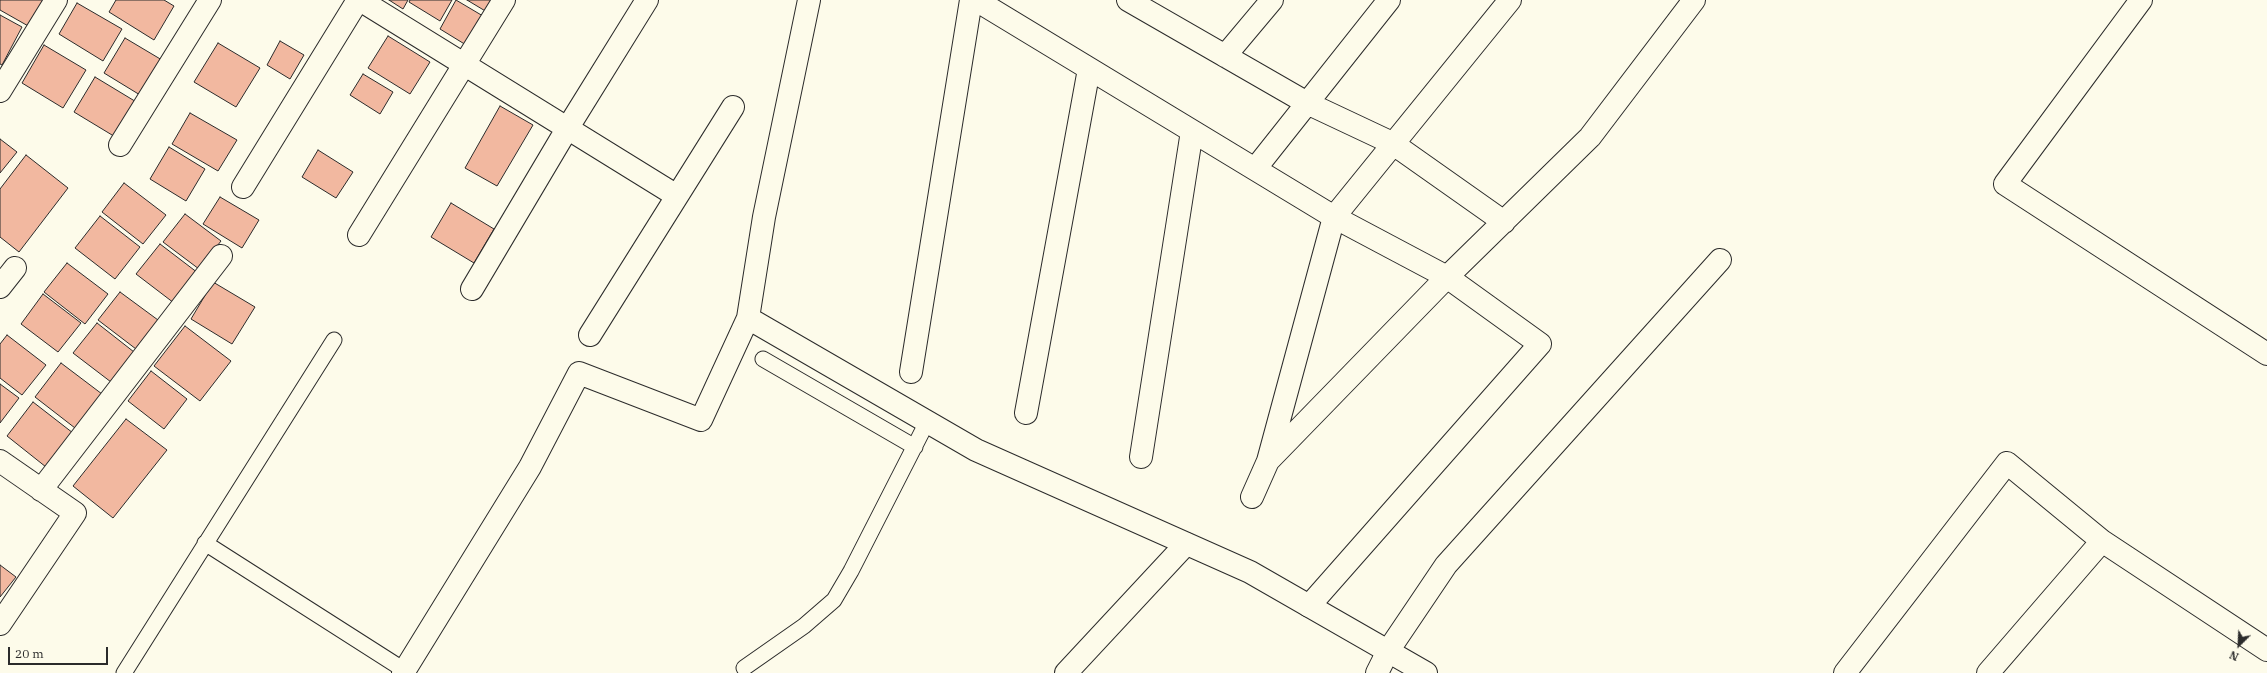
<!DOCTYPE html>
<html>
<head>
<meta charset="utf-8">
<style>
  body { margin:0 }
  #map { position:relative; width:2267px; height:673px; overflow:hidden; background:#fdfbea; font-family:"IBM Plex Serif",serif }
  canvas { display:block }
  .north { position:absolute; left:2219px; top:625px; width:40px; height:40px; -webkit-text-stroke:3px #fdfbea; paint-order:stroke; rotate:204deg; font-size:11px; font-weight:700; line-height:16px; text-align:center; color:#2b2b2b }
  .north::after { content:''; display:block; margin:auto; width:14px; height:18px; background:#2b2b2b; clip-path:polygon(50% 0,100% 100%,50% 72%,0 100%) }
  .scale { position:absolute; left:8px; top:647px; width:100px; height:18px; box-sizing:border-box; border:2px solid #2b2b2b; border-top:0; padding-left:5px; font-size:12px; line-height:14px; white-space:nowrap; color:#2b2b2b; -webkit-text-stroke:3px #fdfbea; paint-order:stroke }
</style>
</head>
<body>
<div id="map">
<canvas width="2267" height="673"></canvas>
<div class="north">N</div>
<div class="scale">20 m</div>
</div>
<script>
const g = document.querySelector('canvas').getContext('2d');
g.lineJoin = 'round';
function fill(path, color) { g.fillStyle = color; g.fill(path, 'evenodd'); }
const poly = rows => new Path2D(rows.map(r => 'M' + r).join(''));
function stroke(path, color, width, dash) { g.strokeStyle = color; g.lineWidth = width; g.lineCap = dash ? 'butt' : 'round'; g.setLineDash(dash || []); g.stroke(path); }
const building = poly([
  [0,0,46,0,30,27,0,10,0,0],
  [116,0,164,0,174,6,154,40,109,12,116,0],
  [389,0,408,0,403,9,389,0],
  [410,0,452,0,440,21,409,2,410,0],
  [456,0,488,19,471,48,440,29,456,0],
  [467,0,500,0,492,15,467,0],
  [77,3,122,29,103,61,59,34,77,3],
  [0,15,22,27,2,65,0,64,0,15],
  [388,36,430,62,410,94,368,68,388,36],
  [125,38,167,63,145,98,104,73,125,38],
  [280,41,304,55,290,79,267,65,280,41],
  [218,43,260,68,236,107,194,82,218,43],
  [44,45,86,70,63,108,22,83,44,45],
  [363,74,393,92,380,114,350,95,363,74],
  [95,77,138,103,117,138,74,112,95,77],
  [500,106,533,125,497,186,465,168,500,106],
  [190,113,237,140,218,171,172,144,190,113],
  [0,139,17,152,0,173,0,139],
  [169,147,205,169,186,201,150,179,169,147],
  [318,150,353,172,336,198,302,177,318,150],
  [26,155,68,188,19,252,0,237,0,189,26,155],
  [124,183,166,215,143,244,102,212,124,183],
  [220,197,259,220,242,248,203,224,220,197],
  [451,203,494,229,474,263,431,237,451,203],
  [185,214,221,241,199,269,163,242,185,214],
  [100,216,140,247,115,279,75,248,100,216],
  [160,244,198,273,174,303,136,274,160,244],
  [67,263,108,294,85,324,44,292,67,263],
  [213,282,255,307,232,344,191,319,213,282],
  [120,292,158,320,136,349,98,320,120,292],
  [43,294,81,323,58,352,21,324,43,294],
  [97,323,134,352,111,382,73,353,97,323],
  [185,326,231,361,200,401,154,366,185,326],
  [7,335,46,365,22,395,0,378,0,344,7,335],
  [61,363,102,394,75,428,35,397,61,363],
  [151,371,187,399,164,429,128,401,151,371],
  [0,384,19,398,0,423,0,384],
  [33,402,73,433,46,467,7,436,33,402],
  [126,419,167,450,113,518,73,486,126,419],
  [0,565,16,577,0,597,0,565]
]);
fill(building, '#f2b8a0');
stroke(building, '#2b2b2b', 1);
const lane = poly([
  [763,359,915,447],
  [205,543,404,670],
  [744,668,804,626,834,600,851,571,927,422],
  [124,673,334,340]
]);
const street = poly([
  [360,0,677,196],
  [976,0,1334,217,1447,277,1540,344,1309,606],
  [1128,0,1307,103,1392,143,1504,222],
  [2141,0,2005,184,2267,354],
  [1225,56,1272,0],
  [0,91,56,0],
  [120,145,210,0],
  [1255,169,1389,0],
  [243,187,358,0],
  [359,235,504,0],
  [0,287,15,268],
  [472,289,567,129,647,0],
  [590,335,733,107],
  [911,372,971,0],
  [1026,413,1089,69],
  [1141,457,1192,131],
  [0,461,75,513,0,624],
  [1268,461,1447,277,1590,137,1694,0],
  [41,490,221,256],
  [1252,497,1268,461,1334,217,1510,0],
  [2102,541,2267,650],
  [1066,673,1186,544],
  [1377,673,1388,651,1446,565,1720,260],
  [1845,673,2007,463,2102,541,1988,673]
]);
const secondary = poly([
  [748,318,976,450,1250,572,1426,673],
  [403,673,530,467,579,373,701,420,748,318,764,217,809,0]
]);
stroke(lane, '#2b2b2b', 17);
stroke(street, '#2b2b2b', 24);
stroke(secondary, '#2b2b2b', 24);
stroke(lane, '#fdfbea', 15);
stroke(street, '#fdfbea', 22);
stroke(secondary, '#fdfbea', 22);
</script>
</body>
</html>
